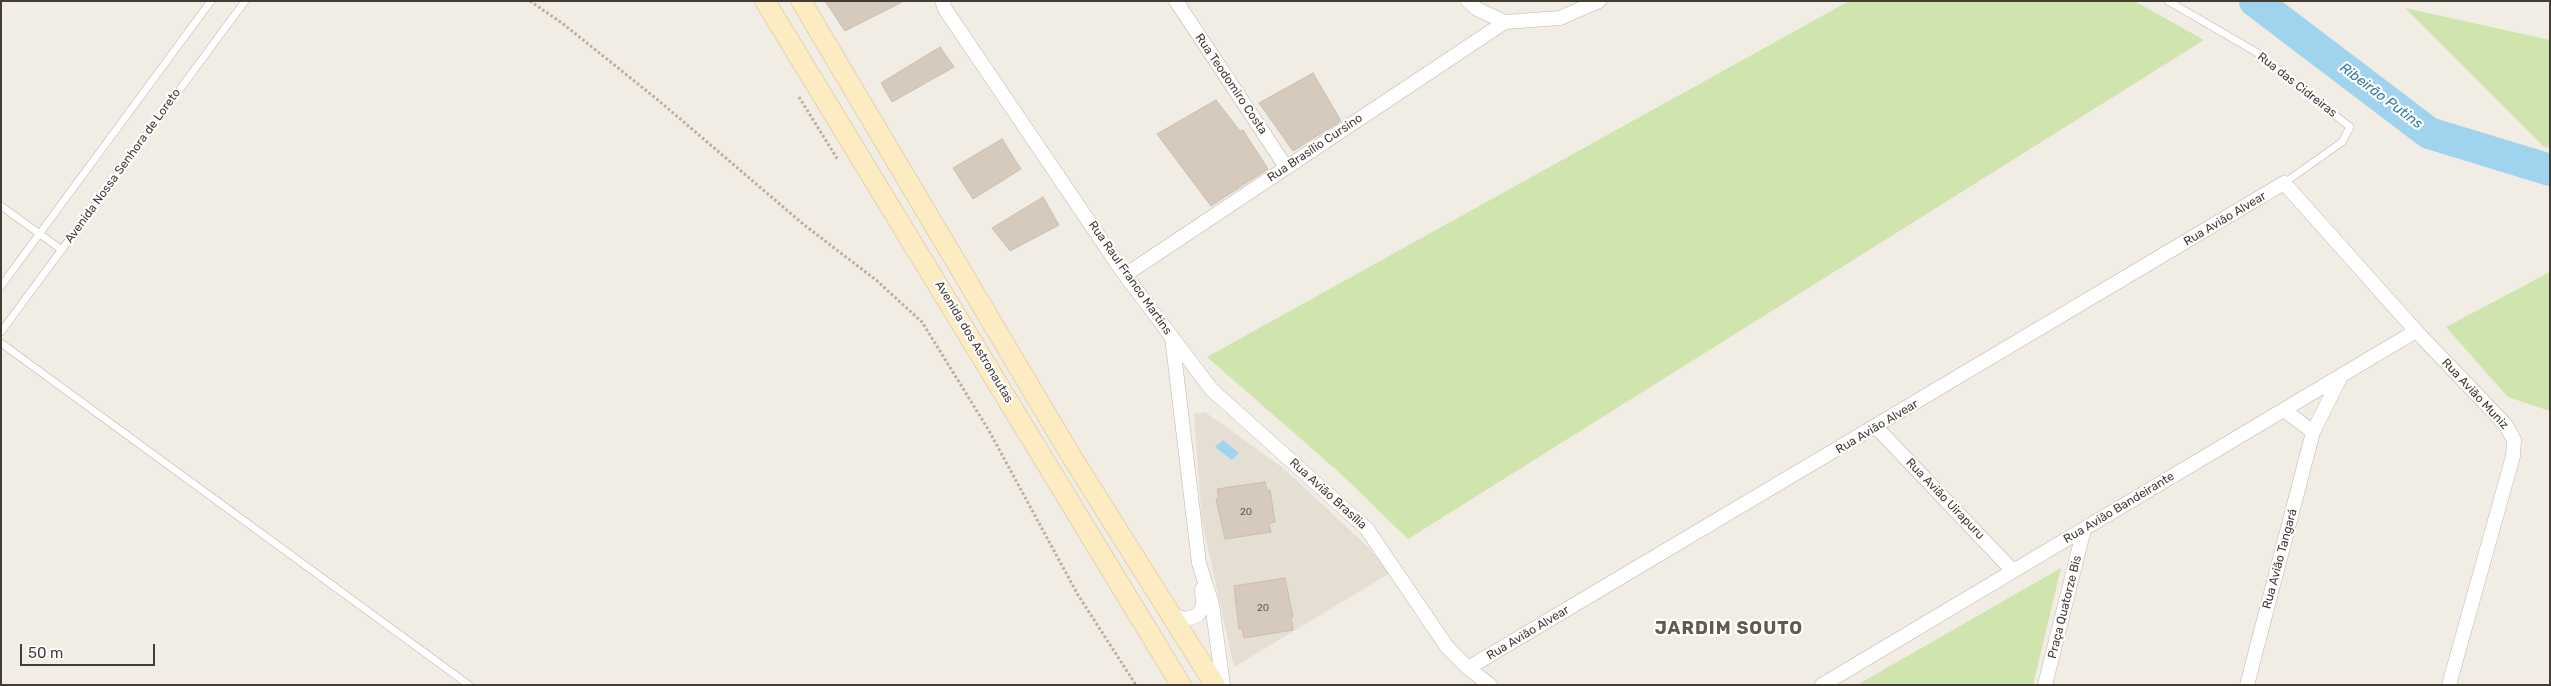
<!DOCTYPE html>
<html>
<head>
<meta charset="utf-8">
<style>
  body { margin:0 }
  #map { position:relative; width:2551px; height:686px; overflow:hidden; background:#f1ece4; font-family:Rubik,sans-serif }
  canvas { display:block }
  .frame { position:absolute; inset:0; border:2px solid #433c34; pointer-events:none }
  .scale { position:absolute; left:20px; top:644px; width:135px; height:22px; box-sizing:border-box; border:2px solid #433c34; border-top:0; padding-left:6px; font-size:15px; line-height:18px; white-space:nowrap; color:#433c34; -webkit-text-stroke:4px #fff; paint-order:stroke }
</style>
</head>
<body>
<div id="map">
<canvas width="2551" height="686"></canvas>
<div class="frame"></div>
<div class="scale">50 m</div>
</div>
<script>
const g = document.querySelector('canvas').getContext('2d');
g.lineJoin = 'round';
function fill(path, color) { g.fillStyle = color; g.fill(path, 'evenodd'); }
const poly = rows => new Path2D(rows.map(r => 'M' + r).join(''));
function stroke(path, color, width, dash) { g.strokeStyle = color; g.lineWidth = width; g.lineCap = dash ? 'butt' : 'round'; g.setLineDash(dash || []); g.stroke(path); }
function label(font, color, halo, rows, align = 'center') {
  g.font = font + ' Rubik,sans-serif'; g.lineWidth = 4.5; g.setLineDash([]); g.textBaseline = 'middle'; g.strokeStyle = halo; g.fillStyle = color; for (const [text, x, y, turn = 0] of rows) {
    g.save(); g.translate(x, y); g.rotate((+turn || 0) * Math.PI / 180); g.textAlign = isNaN(turn) ? turn : align; if (halo) g.strokeText(text, 0, 0); g.fillText(text, 0, 0); g.restore();
  }
}
fill(poly([
  [1205,412,1283,468,1368,547,1390,573,1234,667,1202,520,1194,414]
]), '#e5ded2');
fill(poly([
  [1849,1,2134,1,2204,40,1408,539,1340,473,1207,357],
  [2405,8,2550,40,2550,148,2543,146],
  [2550,272,2550,411,2508,397,2446,327],
  [2061,568,2033,685,1857,685]
]), '#cfe5ad');
fill(poly([
  [1223,440,1239,453,1232,460,1215,447]
]), '#a0d3ed');
stroke(poly([
  [2255,1,2429,133,2550,170]
]), '#a0d3ed', 32);
const building = poly([
  [825,1,904,1,845,31,825,1],
  [940,47,954,67,892,102,881,83,940,47],
  [1313,73,1341,121,1293,151,1259,103,1313,73],
  [1216,100,1240,131,1243,130,1268,169,1211,206,1157,134,1216,100],
  [1002,139,1021,169,973,199,953,168,1002,139],
  [1043,197,1059,225,1010,251,992,228,1043,197],
  [1265,482,1267,490,1270,490,1275,522,1269,523,1271,532,1225,539,1216,499,1219,498,1217,489,1265,482],
  [1285,578,1293,617,1291,618,1293,630,1244,638,1242,629,1239,629,1234,586,1285,578]
]);
fill(building, '#d5cabc');
stroke(building, '#cdbead', 1);
const service = poly([
  [2168,1,2256,52,2350,127,2342,142,2284,183],
  [1,206,62,250],
  [1,286,211,1],
  [1,332,245,1],
  [1,343,469,685]
]);
const minor = poly([
  [942,1,945,9,1125,275,1212,390,1367,529,1447,647,1468,668,1490,685],
  [1176,1,1286,167],
  [1468,1,1477,9,1505,22],
  [1125,275,1505,22,1560,18,1599,1],
  [1172,337,1199,563,1212,604,1223,685],
  [2284,410,2313,432],
  [1876,427,2013,571],
  [1169,611,1178,617,1186,619,1198,615,1203,606,1202,589],
  [1468,668,2284,183,2416,331,2505,424,2514,440,2513,456,2449,685],
  [1822,685,2416,331],
  [2045,685,2084,529],
  [2247,685,2313,432,2340,378]
]);
const secondary = poly([
  [765,1,1181,685],
  [801,1,1070,454,1215,685]
]);
stroke(service, '#bfb6aa', 8);
stroke(minor, '#bfb6aa', 15);
stroke(secondary, '#d0bd94', 21);
stroke(poly([
  [530,1,562,23,658,100,803,224,876,280,922,322,988,429,1078,595,1136,685],
  [799,97,838,160]
]), '#beae98', 3, [2.5, 2.5]);
stroke(service, '#fff', 7);
stroke(minor, '#fff', 14);
stroke(secondary, '#fdebc2', 20);
label('10px', '#686056', null, [
  ["20",1246,512],
  ["20",1263,608]
]);
label('12px', '#433c34', '#fff', [
  ["Rua Teodomiro Costa",1231,84,56],
  ["Rua das Cidreiras",2297,85,38],
  ["Rua Brasílio Cursino",1315,148,-34],
  ["Avenida Nossa Senhora de Loreto",123,166,-54],
  ["Rua Avião Alvear",2225,219,-31],
  ["Rua Raul Franco Martins",1130,278,55],
  ["Avenida dos Astronautas",974,342,59],
  ["Rua Avião Muniz",2475,394,47],
  ["Rua Avião Alvear",1877,427,-31],
  ["Rua Avião Brasília",1328,494,42],
  ["Rua Avião Uirapuru",1945,499,46],
  ["Rua Avião Bandeirante",2119,508,-31],
  ["Rua Avião Tangará",2280,559,-75],
  ["Praça Quatorze Bis",2065,607,-76],
  ["Rua Avião Alvear",1528,633,-31]
]);
label('italic 14px', '#2f7aa3', '#fff', [
  ["Ribeirão Putins",2381,96,37]
]);
g.letterSpacing = '1px';
label('bold 18px', '#65594b', '#fff', [
  ["JARDIM SOUTO",1729,629]
]);
g.letterSpacing = '0px';
</script>
</body>
</html>
